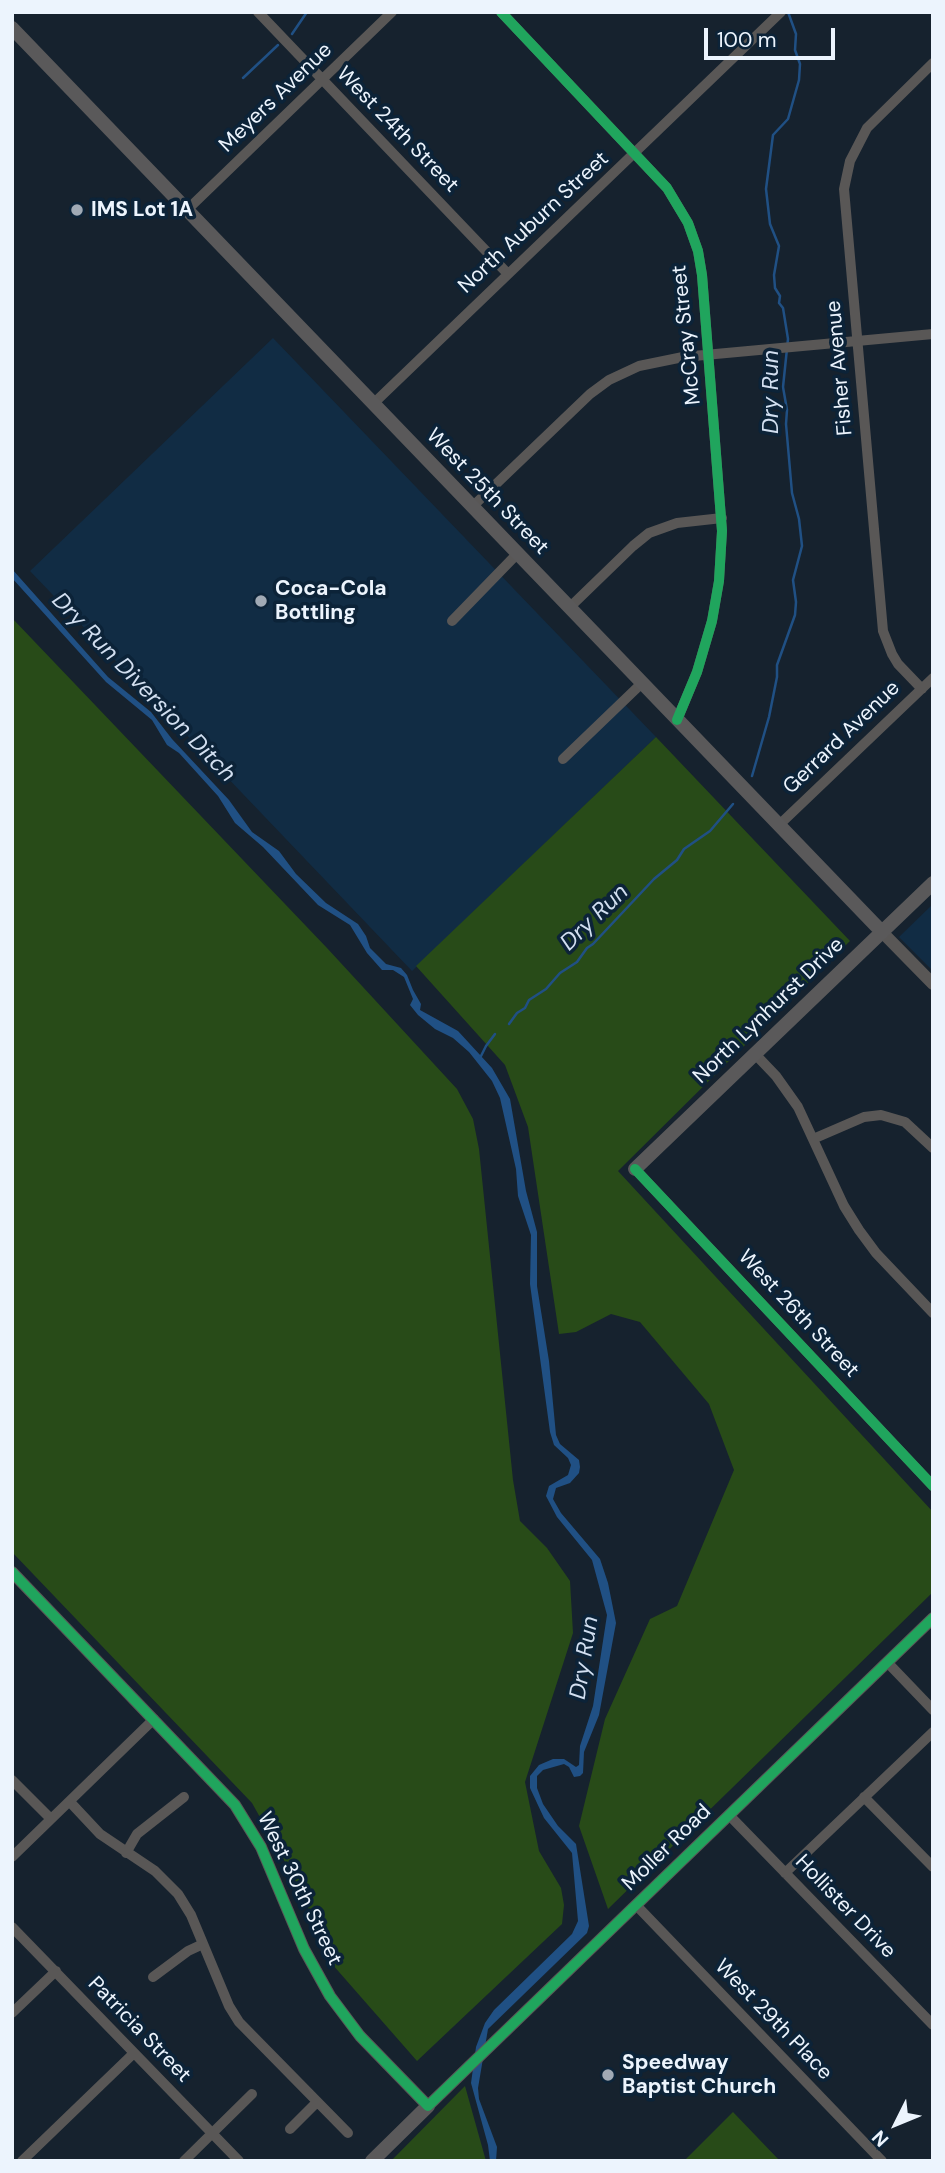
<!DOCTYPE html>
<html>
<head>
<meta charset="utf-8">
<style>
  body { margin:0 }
  #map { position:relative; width:945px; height:2173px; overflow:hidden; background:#16222e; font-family:"DM Sans",sans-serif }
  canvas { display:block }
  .frame { position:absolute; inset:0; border:14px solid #ecf4fd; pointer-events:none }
  .north { position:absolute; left:861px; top:2089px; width:70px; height:70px; -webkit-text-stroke:5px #0c2338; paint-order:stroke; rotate:227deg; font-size:19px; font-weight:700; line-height:28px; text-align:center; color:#ecf4fd }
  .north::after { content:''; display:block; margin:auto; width:24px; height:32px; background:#ecf4fd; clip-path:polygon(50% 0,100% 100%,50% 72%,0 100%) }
  .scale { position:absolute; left:704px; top:28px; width:131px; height:32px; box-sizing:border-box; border:4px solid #ecf4fd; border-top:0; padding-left:9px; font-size:21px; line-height:24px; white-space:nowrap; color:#ecf4fd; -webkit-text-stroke:5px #0c2338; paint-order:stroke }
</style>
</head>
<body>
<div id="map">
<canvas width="945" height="2173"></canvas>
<div class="frame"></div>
<div class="north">N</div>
<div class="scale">100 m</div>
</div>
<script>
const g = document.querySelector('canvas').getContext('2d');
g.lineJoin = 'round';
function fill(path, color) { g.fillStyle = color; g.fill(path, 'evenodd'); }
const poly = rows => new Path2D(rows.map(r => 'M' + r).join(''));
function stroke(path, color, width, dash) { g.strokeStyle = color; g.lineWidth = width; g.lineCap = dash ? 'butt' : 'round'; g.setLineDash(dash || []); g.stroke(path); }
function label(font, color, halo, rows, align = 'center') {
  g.font = font + ' "DM Sans",sans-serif'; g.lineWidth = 7; g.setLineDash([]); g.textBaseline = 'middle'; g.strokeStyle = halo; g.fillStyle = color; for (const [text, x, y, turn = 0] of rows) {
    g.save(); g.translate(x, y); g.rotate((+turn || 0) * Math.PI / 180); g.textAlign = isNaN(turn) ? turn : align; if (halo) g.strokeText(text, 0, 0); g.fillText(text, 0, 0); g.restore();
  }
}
fill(poly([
  [273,338,656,737,412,971,30,571],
  [933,904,933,971,899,937]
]), '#112c44');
fill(poly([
  [12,618,327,948,457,1089,473,1119,479,1149,513,1480,520,1521,547,1548,570,1581,573,1633,525,1782,539,1851,561,1888,564,1905,562,1924,417,2061,332,1964,299,1887,252,1803,12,1552],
  [656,737,850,941,618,1171,933,1512,933,1592,608,1909,579,1826,605,1719,650,1619,677,1606,734,1470,709,1404,640,1322,611,1314,576,1332,559,1334,528,1127,505,1065,416,966],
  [465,2086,486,2161,391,2161],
  [733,2112,780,2161,684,2161]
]), '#284b18');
fill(poly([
  [12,569,108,677,151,712,172,739,229,800,252,832,279,851,296,874,326,903,358,924,366,936,370,948,386,964,401,968,407,975,413,990,421,1004,420,1010,458,1031,492,1068,510,1099,526,1191,537,1232,537,1286,549,1361,556,1435,560,1444,579,1460,580,1467,579,1473,570,1483,556,1488,553,1499,561,1513,600,1559,608,1583,616,1623,599,1715,584,1752,583,1773,580,1776,574,1777,569,1767,564,1764,543,1770,537,1776,537,1788,543,1804,558,1826,576,1844,589,1926,587,1933,488,2029,478,2088,479,2099,497,2147,496,2161,490,2161,488,2145,471,2083,476,2047,485,2023,494,2010,572,1934,578,1921,572,1853,544,1818,530,1788,530,1776,539,1765,553,1759,564,1759,576,1767,579,1765,580,1746,593,1706,607,1615,592,1560,557,1517,546,1496,549,1486,568,1475,571,1465,568,1458,554,1445,550,1432,530,1284,531,1235,518,1196,516,1169,500,1098,492,1081,469,1052,453,1038,435,1029,418,1015,410,1005,413,999,404,977,393,970,382,970,367,953,350,925,318,905,263,847,235,823,218,796,179,753,167,745,152,720,106,682,12,578]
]), '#205084');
stroke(poly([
  [292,34,307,12],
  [243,78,278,45],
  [752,776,769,717,777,677,777,665,795,615,796,602,793,580,802,546,799,519,792,493,786,424,787,410,783,387,788,339,783,308,779,303,780,296,775,288,774,275,779,246,770,224,766,189,773,135,788,119,799,80,800,64,795,50,796,34,788,12],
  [509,1024,517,1013,525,1008,529,1000,546,989,560,973,577,962,587,948,593,944,654,879,677,860,684,849,710,831,733,804],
  [480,1058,486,1046,495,1034]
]), '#205084', 2.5);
stroke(poly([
  [258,12,508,274],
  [501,12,667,188,688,223,698,251,702,275,722,531,719,581,712,621,697,672,677,720],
  [187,210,392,12],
  [373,404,781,12],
  [472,507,590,394,609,380,639,366,683,357,933,334],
  [569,608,633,546,649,533,677,523,722,518],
  [452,621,517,554],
  [922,689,898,664,892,654,883,631,844,189,850,161,867,128,933,63],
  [563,759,641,684],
  [778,826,933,678],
  [755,1054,776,1076,798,1107,844,1206,859,1230,876,1253,933,1313],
  [813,1139,864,1117,881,1115,905,1122,933,1148],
  [635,1169,933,1486],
  [887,1662,933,1710],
  [12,1780,51,1819],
  [864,1797,933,1867],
  [70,1802,100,1834,155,1871,178,1894,191,1915,229,2006,239,2022,348,2133],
  [729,1815,933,2025],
  [126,1853,137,1834,184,1797],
  [12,1857,154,1719],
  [785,1873,933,1732],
  [636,1905,882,2161],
  [12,1927,239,2161],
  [153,1977,188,1951,203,1944],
  [12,2013,56,1971],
  [290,2129,317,2102],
  [22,2161,134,2053],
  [184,2161,252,2094]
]), '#595756', 10);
stroke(poly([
  [882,932,933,984],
  [12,1572,235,1805,261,1847,304,1949,330,1996,360,2036,428,2106,933,1618]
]), '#595756', 12);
stroke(poly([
  [12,28,882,932],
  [635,1169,933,883],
  [372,2161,428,2106]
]), '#5a595a', 14);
stroke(poly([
  [501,12,667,188,688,223,698,251,702,275,722,531,719,581,712,621,697,672,677,720],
  [635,1169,933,1486],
  [12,1572,235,1805,261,1847,304,1949,330,1996,360,2036,428,2106,933,1618]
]), '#20a55d', 10);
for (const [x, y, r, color] of [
  [77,210,7,"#a1aab5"],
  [261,601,7,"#a1aab5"],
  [608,2075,7,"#a1aab5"]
]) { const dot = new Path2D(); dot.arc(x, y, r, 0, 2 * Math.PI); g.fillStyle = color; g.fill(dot); stroke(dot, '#0c2338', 2.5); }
label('21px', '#ecf4fd', '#0c2338', [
  ["Meyers Avenue",276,98,-44],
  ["West 24th Street",397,130,46],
  ["North Auburn Street",534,223,-43],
  ["McCray Street",687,335,-96],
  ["Fisher Avenue",840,368,-95],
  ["West 25th Street",487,492,46],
  ["Gerrard Avenue",842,738,-44],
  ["North Lynhurst Drive",769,1011,-44],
  ["West 26th Street",798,1314,47],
  ["Moller Road",667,1848,-44],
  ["West 30th Street",299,1889,64],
  ["Hollister Drive",845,1907,46],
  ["West 29th Place",773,2020,46],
  ["Patricia Street",139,2030,46]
]);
label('bold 21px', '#ecf4fd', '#0c2338', [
  ["IMS Lot 1A",91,210],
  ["Coca-Cola",275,589],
  ["Bottling",275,613],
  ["Speedway",622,2063],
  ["Baptist Church",622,2087]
], 'left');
label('italic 23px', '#d2dff0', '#0c2338', [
  ["Dry Run",772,392,-90],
  ["Dry Run Diversion Ditch",143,688,46],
  ["Dry Run",595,918,-44],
  ["Dry Run",585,1658,-81]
]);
</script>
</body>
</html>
